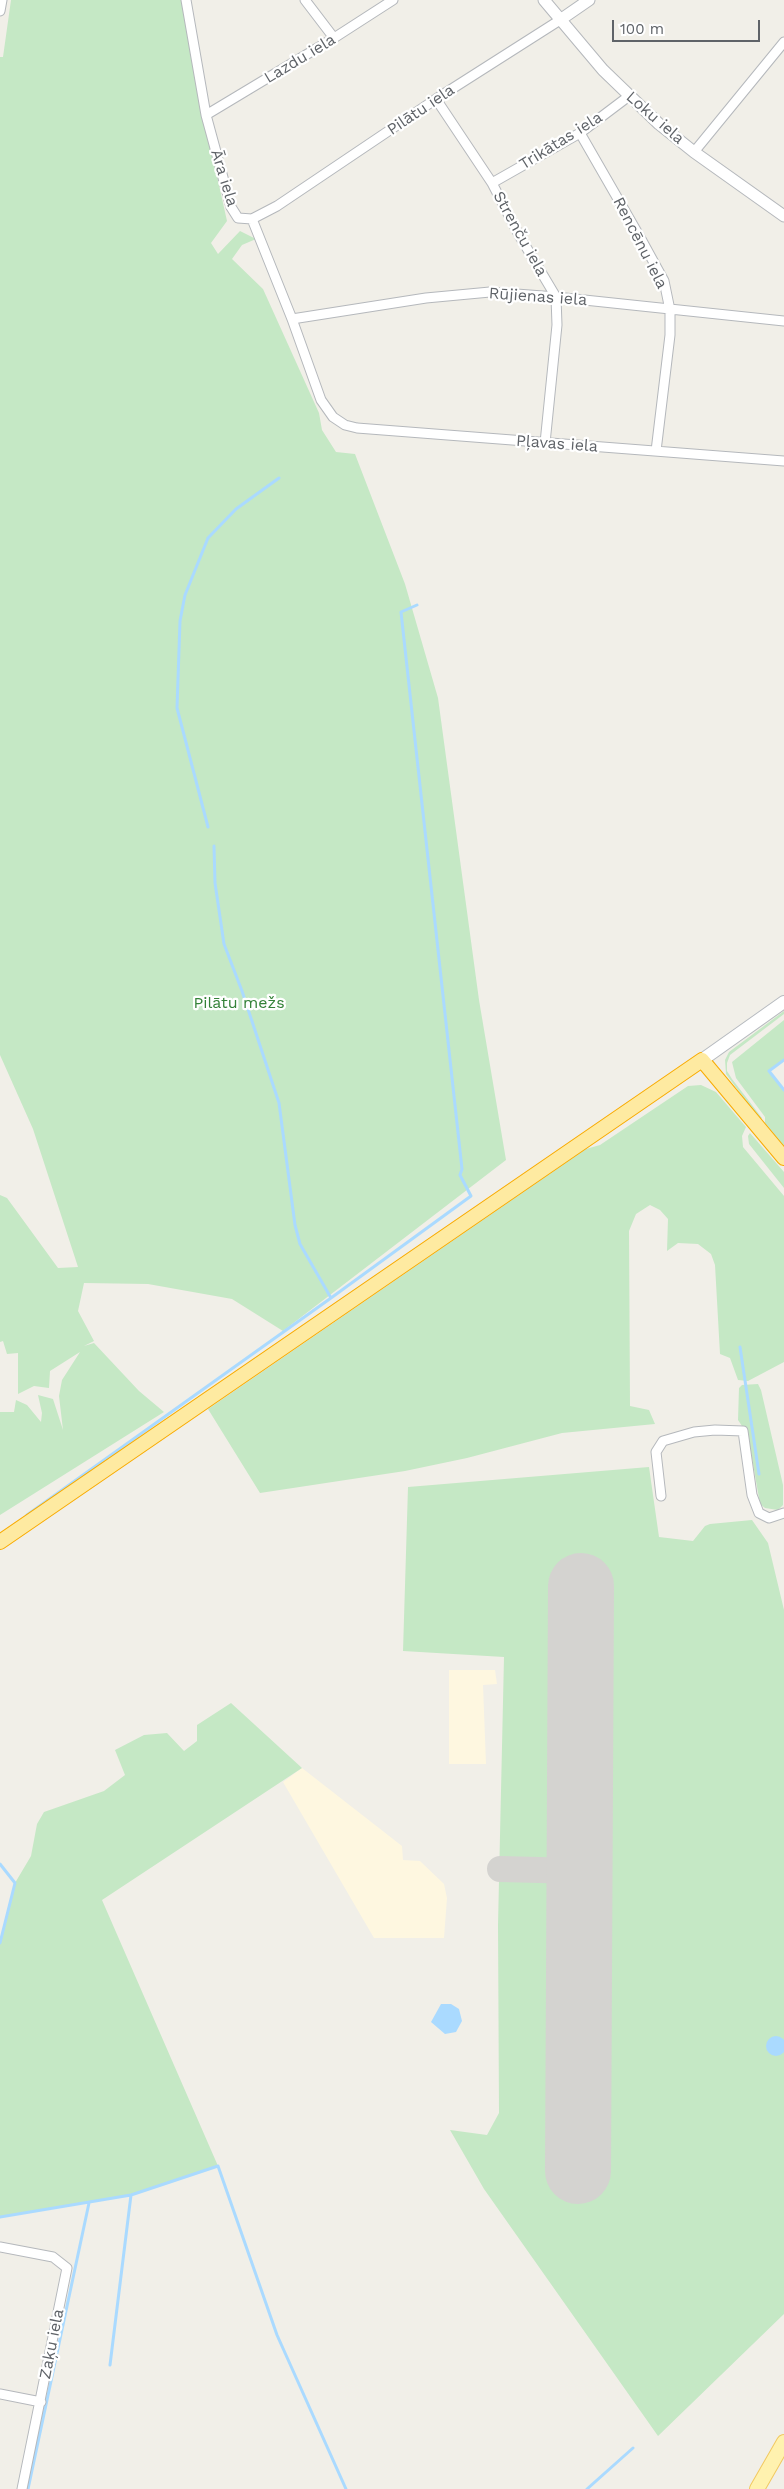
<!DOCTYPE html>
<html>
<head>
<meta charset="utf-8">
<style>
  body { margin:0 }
  #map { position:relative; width:784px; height:2489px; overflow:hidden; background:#f1efe8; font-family:"Work Sans",sans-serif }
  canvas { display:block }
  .scale { position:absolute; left:612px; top:20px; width:148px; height:22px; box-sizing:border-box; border:2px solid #5f6368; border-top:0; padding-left:6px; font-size:15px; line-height:18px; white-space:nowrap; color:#5f6368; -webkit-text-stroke:4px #fff; paint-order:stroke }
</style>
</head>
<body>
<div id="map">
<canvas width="784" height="2489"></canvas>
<div class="scale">100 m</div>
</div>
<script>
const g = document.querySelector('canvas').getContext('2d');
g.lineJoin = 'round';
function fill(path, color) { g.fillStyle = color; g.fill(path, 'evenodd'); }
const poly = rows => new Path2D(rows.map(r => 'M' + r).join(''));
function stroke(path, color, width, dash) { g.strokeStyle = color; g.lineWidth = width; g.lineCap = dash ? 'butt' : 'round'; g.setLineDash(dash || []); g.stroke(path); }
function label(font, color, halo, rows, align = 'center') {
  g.font = font + ' "Work Sans",sans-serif'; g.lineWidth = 4.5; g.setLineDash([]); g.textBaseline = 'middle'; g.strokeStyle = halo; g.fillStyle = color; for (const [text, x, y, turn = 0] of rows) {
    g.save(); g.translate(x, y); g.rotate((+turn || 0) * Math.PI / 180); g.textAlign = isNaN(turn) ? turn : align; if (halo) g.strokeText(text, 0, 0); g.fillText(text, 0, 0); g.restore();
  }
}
fill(poly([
  [449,1670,495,1670,497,1684,483,1685,486,1764,449,1764],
  [302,1768,402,1846,403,1860,420,1861,444,1884,447,1898,444,1938,374,1938,283,1782]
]), '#fef7e0');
fill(poly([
  [11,0,182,0,203,113,227,221,211,243,218,254,240,231,256,239,242,245,232,259,263,289,319,413,322,430,336,452,355,454,405,584,438,698,479,1000,506,1160,283,1331,232,1299,148,1284,84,1283,78,1311,94,1341,84,1346,94,1343,139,1391,164,1412,0,1515,0,1412,14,1412,16,1400,27,1405,41,1422,42,1413,38,1395,53,1399,63,1430,59,1396,62,1380,80,1352,50,1371,49,1388,34,1386,18,1394,18,1353,7,1354,3,1341,0,1342,0,1195,7,1198,58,1268,78,1267,33,1129,0,1055,0,57,3,57],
  [784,1011,784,1014,730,1055,727,1063,727,1071,732,1079,762,1118,760,1120,726,1074,725,1060,729,1052],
  [784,1020,784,1060,770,1071,784,1090,784,1146,765,1123,765,1117,736,1078,732,1062],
  [701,1085,716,1092,746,1127,742,1136,743,1147,784,1196,784,1362,748,1381,738,1380,730,1358,720,1354,715,1265,711,1254,698,1244,678,1243,667,1251,668,1219,660,1210,650,1205,636,1214,629,1231,630,1406,649,1410,655,1424,562,1433,467,1458,405,1471,260,1493,208,1409,586,1149,600,1145,688,1086],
  [750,1133,784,1172,784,1188,749,1144,748,1136],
  [758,1384,761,1390,783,1485,783,1505,778,1510,765,1508,760,1504,748,1435,738,1420,739,1388,742,1385],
  [649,1467,659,1537,693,1541,705,1526,710,1524,752,1520,768,1543,784,1610,784,2314,658,2436,484,2189,450,2130,487,2135,499,2113,498,1925,504,1657,403,1651,408,1487],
  [231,1703,302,1768,102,1900,218,2166,131,2195,0,2217,0,1943,15,1883,31,1856,37,1824,44,1812,104,1791,125,1775,115,1750,144,1735,167,1733,184,1751,197,1741,197,1725]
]), '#c5e8c5');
fill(poly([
  [441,2004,451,2004,459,2009,462,2021,456,2032,445,2034,431,2022],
  '766 2046a10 10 0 1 1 20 0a10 10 0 1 1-20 0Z'
]), '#aadaff');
stroke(poly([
  [208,827,177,708,180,621,185,595,208,538,236,509,279,478],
  [214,846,215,883,224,944,242,991,279,1103,295,1225,300,1244,331,1298],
  [784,1060,769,1071,784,1090],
  [740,1347,759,1474],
  [27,1515,331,1298,471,1196,460,1175,462,1169,401,612,417,605],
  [0,1864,15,1883,0,1943],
  [0,2217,131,2195,218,2166,277,2335,346,2489],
  [110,2365,131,2195],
  [28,2489,89,2203],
  [587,2489,633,2448]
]), '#aadaff', 3);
stroke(poly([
  [500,1869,579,1871]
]), '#d4d3d0', 26);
stroke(poly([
  [578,2171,581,1586]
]), '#d4d3d0', 66);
const minor = poly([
  [186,0,206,115,231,207,238,218,252,219,292,319,321,400,333,417,345,425,357,428,784,461],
  [305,0,334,38],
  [0,11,2,0],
  [436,99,492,183,519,235,556,297,557,325,545,443],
  [206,115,334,38,393,0],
  [580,133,641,239,664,281,670,310,670,335,656,451],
  [694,152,784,42],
  [492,183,580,133,629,96],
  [252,219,277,206,436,99,560,20],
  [292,319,426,298,490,292,556,297,784,321],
  [661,1496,656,1452,663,1441,694,1432,715,1430,743,1431,752,1495,759,1513,769,1518,784,1513],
  [0,2247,53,2257,67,2268,22,2489],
  [0,2394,41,2402]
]);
const tertiary = poly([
  [544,0,603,70,659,124,694,152,784,216],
  [560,20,589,0]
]);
const secondary = poly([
  [702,1060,784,1002]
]);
const primary = poly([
  [757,2489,784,2442]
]);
const trunk = poly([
  [0,1542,702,1060,784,1158]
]);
stroke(minor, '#b5b8bc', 11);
stroke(tertiary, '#b5b8bc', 13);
stroke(secondary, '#b6babf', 14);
stroke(primary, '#f2c960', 16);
stroke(trunk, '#f9ab00', 16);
stroke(minor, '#fff', 9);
stroke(tertiary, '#fff', 11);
stroke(secondary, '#fff', 12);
stroke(primary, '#fff2af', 14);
stroke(trunk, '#feeaa1', 14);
label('16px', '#5f6368', '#fff', [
  ["Lazdu iela",300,59,-31],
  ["Pilātu iela",421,110,-34],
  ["Loku iela",655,118,41],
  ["Trikātas iela",561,141,-32],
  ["Āra iela",224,178,73],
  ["Strenču iela",520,234,61],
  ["Rencēnu iela",640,243,63],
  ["Rūjienas iela",538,297,4],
  ["Pļavas iela",557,444,4],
  ["Zaķu iela",52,2344,-79]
]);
label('16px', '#348238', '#fff', [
  ["Pilātu mežs",239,1003]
]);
</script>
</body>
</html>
